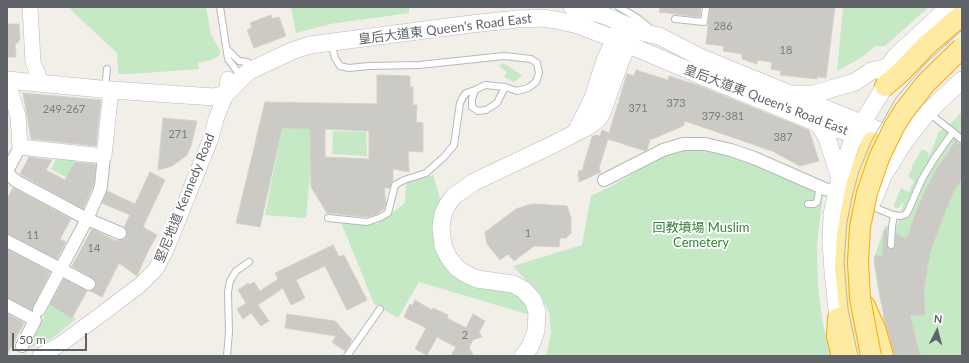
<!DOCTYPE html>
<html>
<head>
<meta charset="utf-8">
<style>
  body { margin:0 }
  #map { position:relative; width:969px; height:363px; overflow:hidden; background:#f1efe8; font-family:Lato,sans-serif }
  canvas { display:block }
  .frame { position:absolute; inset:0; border:8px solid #5f6368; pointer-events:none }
  .north { position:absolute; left:917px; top:311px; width:40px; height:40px; -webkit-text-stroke:3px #fff; paint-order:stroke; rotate:6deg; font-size:11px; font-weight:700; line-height:16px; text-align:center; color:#5f6368 }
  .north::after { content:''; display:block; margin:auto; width:14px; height:18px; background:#5f6368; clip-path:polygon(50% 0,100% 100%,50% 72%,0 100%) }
  .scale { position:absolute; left:12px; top:333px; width:75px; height:18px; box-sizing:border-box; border:2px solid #5f6368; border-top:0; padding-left:5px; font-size:12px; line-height:14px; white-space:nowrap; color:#5f6368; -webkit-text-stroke:3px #fff; paint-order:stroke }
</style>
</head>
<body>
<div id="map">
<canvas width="969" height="363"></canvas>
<div class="frame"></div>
<div class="north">N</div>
<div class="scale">50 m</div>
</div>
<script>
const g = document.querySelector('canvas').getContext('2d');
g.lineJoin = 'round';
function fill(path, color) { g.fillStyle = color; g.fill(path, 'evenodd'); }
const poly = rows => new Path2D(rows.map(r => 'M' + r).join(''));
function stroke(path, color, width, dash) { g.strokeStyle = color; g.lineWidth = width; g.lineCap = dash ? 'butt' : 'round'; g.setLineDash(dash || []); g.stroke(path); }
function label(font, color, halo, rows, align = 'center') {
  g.font = font + ' Lato,"Noto Sans TC",sans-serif'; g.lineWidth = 3.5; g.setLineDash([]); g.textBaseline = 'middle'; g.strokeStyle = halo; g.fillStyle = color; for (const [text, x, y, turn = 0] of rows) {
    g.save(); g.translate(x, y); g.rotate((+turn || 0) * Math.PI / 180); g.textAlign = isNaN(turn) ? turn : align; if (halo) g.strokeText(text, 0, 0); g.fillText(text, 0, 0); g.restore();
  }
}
fill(poly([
  [73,7,206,7,211,35,220,50,219,56,211,60,198,63,199,69,131,74,118,74,117,53,70,9],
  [291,7,409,7,409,13,330,24,296,33],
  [843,7,929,7,885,46,875,46,864,56,837,71],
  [503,63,522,75,514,82,504,77,507,72,499,66],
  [962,112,962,356,894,356,879,296,874,261,875,255,885,226,897,227,904,202,898,208,895,208,894,205,901,188,909,192,914,181,908,177,912,169,912,166,922,149,929,153,927,159,930,154,939,132,950,124],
  [282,128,314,129,306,218,265,215],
  [333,131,366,132,367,156,332,154],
  [688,147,735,156,823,193,817,244,818,287,822,319,831,356,545,356,547,353,551,332,549,312,540,295,513,266,582,245,591,196,608,188,663,156],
  [57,157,77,159,67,178,51,169],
  [433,175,441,201,440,253,514,292,524,302,530,315,419,282,398,318,374,304,341,222,377,224,405,203,406,183],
  [50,305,76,319,54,337,44,343,29,348]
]), '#c5e8c5');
const building = poly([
  [660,7,701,7,700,17,659,12,660,7],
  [710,7,835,7,826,78,817,77,817,79,780,75,781,71,771,69,772,62,757,60,757,64,742,59,742,54,723,51,724,46,706,44,710,7],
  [271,15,272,19,279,17,286,36,254,48,247,30,252,28,250,23,271,15],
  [7,24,19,24,20,40,18,41,18,43,15,43,16,57,8,57,7,24],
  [636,70,668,80,669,76,697,85,809,130,819,161,800,166,772,151,685,121,683,126,650,140,647,150,645,151,608,139,599,168,601,172,579,182,579,179,578,176,579,170,582,171,592,137,595,135,600,136,602,130,609,133,627,74,634,76,636,70],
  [377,75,410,76,410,87,413,87,413,105,417,105,416,122,423,123,423,152,408,151,409,172,393,169,393,181,391,183,390,188,384,188,386,203,384,209,377,214,367,217,327,213,311,187,310,129,282,128,260,227,236,223,265,102,377,104,377,75],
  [325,129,369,131,369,159,325,157,325,129],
  [23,93,101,100,96,146,31,139,23,93],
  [163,118,197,121,191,146,187,155,172,166,158,170,163,118],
  [954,139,958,143,962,143,962,179,955,189,944,214,930,253,924,288,925,315,910,315,920,356,894,356,887,328,883,317,884,317,874,261,875,255,882,256,884,230,887,230,887,245,890,249,895,247,896,233,906,239,906,236,908,236,913,220,924,193,936,170,955,142,953,140,954,139],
  [29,157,52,160,46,170,65,180,75,162,96,164,94,184,83,209,20,174,29,157],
  [150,172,165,180,143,227,157,235,147,253,137,276,119,263,102,297,90,291,96,287,95,280,72,266,92,229,116,241,125,239,127,232,124,227,130,215,102,203,107,191,135,204,150,172],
  [13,188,71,219,60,239,66,242,57,259,7,234,7,199,13,188],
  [534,204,567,206,571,218,571,233,566,238,560,238,559,247,534,246,514,261,508,254,500,260,487,244,485,232,516,209,528,205,534,204],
  [333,245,339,257,344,255,367,300,347,310,325,266,296,280,305,298,291,305,283,288,258,305,269,321,261,326,251,313,243,319,237,309,246,303,238,290,248,283,249,285,254,282,260,291,278,279,275,273,333,245],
  [7,249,50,272,32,310,7,298,7,249],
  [64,279,87,291,72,318,50,305,64,279],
  [415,300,432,310,433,308,448,315,447,318,466,328,473,314,485,321,479,332,482,337,473,340,469,347,473,355,451,356,456,347,437,337,427,355,415,349,426,328,404,317,410,304,412,306,415,300],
  [7,314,24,323,7,355,7,314],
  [287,314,335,321,352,340,345,351,332,342,336,336,285,328,287,314]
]);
fill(building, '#cccac5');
stroke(building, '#d6d1c6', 1);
const service = poly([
  [220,7,228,59,237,71,244,72],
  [619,7,639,19,652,30],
  [675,19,704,22,706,7],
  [331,43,335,58,340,66,349,68,369,66,419,65,504,56,531,59,537,63,539,73,536,82,528,88,517,91,505,87,485,85,475,90,472,99,472,107,478,111,486,110,497,103,505,87],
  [227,49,239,61,247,62],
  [105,89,107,69],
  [953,132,961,139],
  [873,201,878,209,893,215,901,216,906,214,908,211,922,179,934,159,953,132,929,113],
  [808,204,814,204,817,202,820,187],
  [328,218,367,222,379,218,388,213,395,185,404,180,426,173,444,157,454,145,460,103,463,97,466,93,475,90],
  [891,245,892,227,894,215],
  [227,356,229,332,228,292,230,281,236,271,249,262],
  [347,356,380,309]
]);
const minor = poly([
  [7,171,20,147],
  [7,173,16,181,87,219,120,233],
  [604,180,663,150,683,144,705,144,731,150,754,158,825,189,837,192],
  [7,241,89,284],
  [7,305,35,320,22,346],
  [39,310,87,219,99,192,101,186,104,156]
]);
const tertiary = poly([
  [30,7,33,62,41,83],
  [7,80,18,116,20,147,104,156,111,90],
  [40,356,61,344,99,316,140,285,156,269,167,248,211,138,216,119,226,94,228,79]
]);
const secondary = poly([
  [572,7,603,15,645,33,659,36,700,57,905,141],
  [7,80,111,90,214,97,226,94,249,71,292,51,310,45,471,24,518,19,542,18,556,20,578,25,615,39,709,79,818,123,855,135,888,135],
  [796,94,814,94,824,91,855,82,871,71,888,67],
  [818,123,827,138,840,178],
  [576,132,593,98,605,60,620,28],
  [874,199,883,176,905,141,928,112,962,80],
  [838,318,833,271,831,243,832,214,840,178,850,147,855,135,885,86,888,67,895,57,949,7],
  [523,356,531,345,536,331,537,312,533,300,524,290,513,284,477,279,466,274,457,268,449,258,443,246,441,227,443,214,448,204,454,196,474,182,552,145,589,126,598,119,602,113,621,60,635,29]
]);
const trunk = poly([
  [885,86,900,73,926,46,962,15],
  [865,306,876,331,883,356],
  [838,318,837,336,842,356],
  [859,356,850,314,845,268,847,235,856,186,872,142]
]);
stroke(service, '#b5b8bc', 8);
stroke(minor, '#b5b8bc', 14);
stroke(tertiary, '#b5b8bc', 16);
stroke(secondary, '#b6babf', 18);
stroke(trunk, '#f9ab00', 22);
stroke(service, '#fff', 6);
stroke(minor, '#fff', 12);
stroke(tertiary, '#fff', 15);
stroke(secondary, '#fff', 17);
stroke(trunk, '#feeaa1', 20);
stroke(poly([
  [858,356,848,309,844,263,847,222,853,193,859,171,871,142,896,98,926,63,962,30]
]), '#b6b7b8', 1);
const trunkBridge = poly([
  [871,356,860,298,858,262,860,227,867,193,879,158,894,127,904,111,926,83,962,48]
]);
stroke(trunkBridge, '#f9ab00', 22, []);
stroke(trunkBridge, '#feeaa1', 20);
label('11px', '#7a7d7f', null, [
  ["286",723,26],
  ["18",786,50],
  ["373",676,103],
  ["371",638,108],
  ["249-267",64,109],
  ["379-381",723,116],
  ["271",178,134],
  ["387",783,137],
  ["1",528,233],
  ["11",33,235],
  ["14",94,248],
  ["2",465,335]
]);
label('13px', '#5f6368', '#fff', [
  ["皇后大道東 Queen's Road East",445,29,-7],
  ["皇后大道東 Queen's Road East",766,100,21],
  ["堅尼地道 Kennedy Road",185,198,-68]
]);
label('13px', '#348238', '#fff', [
  ["回教墳場 Muslim",701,228],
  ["Cemetery",701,243]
]);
</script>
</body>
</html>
